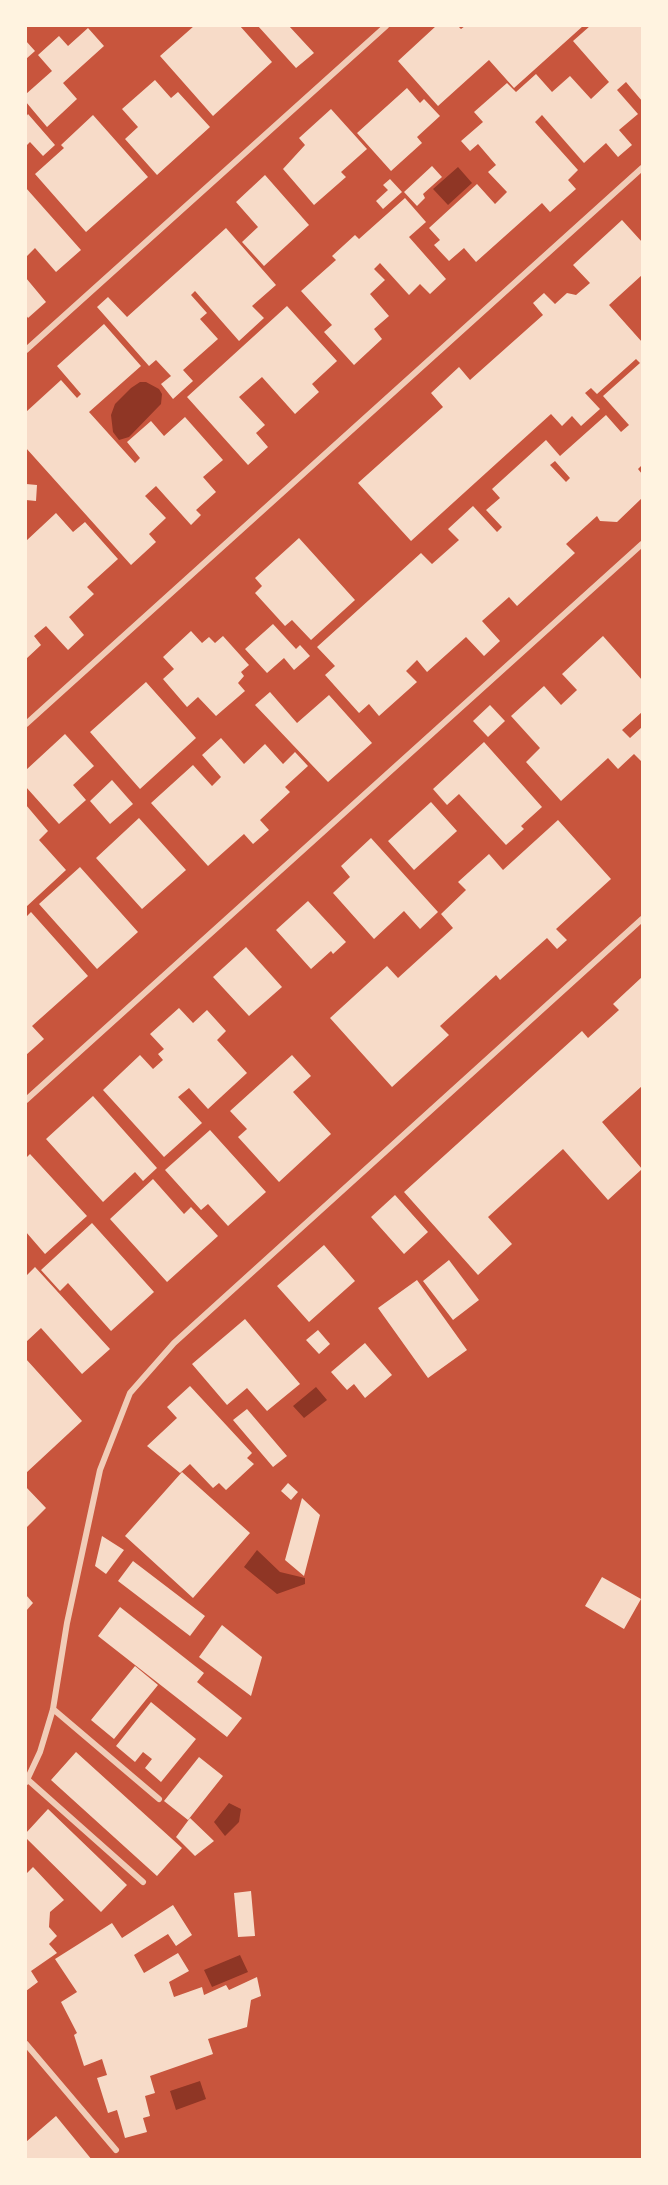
<!DOCTYPE html>
<html>
<head>
<meta charset="utf-8">
<style>
  body { margin:0 }
  #map { position:relative; width:668px; height:2185px; overflow:hidden; background:#c8553d; font-family:"DejaVu Sans",sans-serif }
  canvas { display:block }
  .frame { position:absolute; inset:0; border:27px solid #fff3e0; pointer-events:none }
</style>
</head>
<body>
<div id="map">
<canvas width="668" height="2185"></canvas>
<div class="frame"></div>
</div>
<script>
const g = document.querySelector('canvas').getContext('2d');
g.lineJoin = 'round';
function fill(path, color) { g.fillStyle = color; g.fill(path, 'evenodd'); }
const poly = rows => new Path2D(rows.map(r => 'M' + r).join(''));
function stroke(path, color, width, dash) { g.strokeStyle = color; g.lineWidth = width; g.lineCap = dash ? 'butt' : 'round'; g.setLineDash(dash || []); g.stroke(path); }
fill(poly([
  [458,167,472,183,448,205,433,189],
  [146,382,159,389,162,394,161,404,129,437,119,440,113,432,111,415,115,404,131,388,140,382],
  [316,1387,327,1400,304,1418,293,1406],
  [257,1550,280,1572,305,1578,305,1584,277,1594,244,1567],
  [229,1803,241,1809,239,1822,225,1836,214,1822],
  [240,1955,248,1972,212,1987,204,1970],
  [200,2081,206,2099,176,2110,170,2091]
]), '#8f3625');
fill(poly([
  [194,26,240,26,272,62,213,116,160,56],
  [258,26,289,26,314,53,296,68],
  [436,26,458,26,461,29,465,26,583,26,514,88,489,60,438,106,398,61],
  [590,26,642,26,642,101,626,82,617,90,638,114,619,130,632,145,618,157,606,143,584,163,542,115,535,122,578,170,568,180,576,189,550,212,542,203,476,262,464,248,449,261,434,245,440,240,429,228,477,184,495,204,507,192,488,172,496,165,478,144,470,151,461,141,483,122,474,112,507,83,516,92,536,74,552,92,570,76,591,99,609,82,573,41],
  [88,28,104,46,63,83,77,99,47,127,26,102,26,94,52,71,38,55,59,36,68,46],
  [26,41,35,51,26,59],
  [155,80,171,98,178,92,210,127,157,175,125,139,138,127,122,109],
  [407,88,420,103,424,99,440,116,417,137,422,143,391,171,357,133],
  [331,109,367,149,341,172,346,177,314,205,283,169,305,145,299,138],
  [28,114,55,145,43,156,30,142,26,146,26,117],
  [93,115,148,177,86,232,35,174,64,148,61,145],
  [432,166,442,177,423,194,425,198,417,206,404,192],
  [265,175,309,225,264,266,242,242,258,227,236,202],
  [390,179,402,192,383,209,376,201,388,190,383,185],
  [26,188,81,250,56,272,35,248,26,257],
  [405,198,426,222,409,237,446,279,430,294,420,284,409,295,380,263,374,269,385,280,370,294,389,316,374,329,382,339,354,365,324,332,332,325,301,291,336,260,332,256,355,235,359,239],
  [622,220,642,242,642,275,609,305,642,342,642,465,638,469,642,474,642,498,617,522,600,521,597,516,566,544,575,553,517,606,509,597,482,621,500,641,484,656,466,637,427,672,417,660,406,671,417,682,379,716,369,704,359,713,325,675,335,666,317,647,421,553,432,564,459,540,448,529,473,506,497,532,502,527,486,510,500,498,492,489,546,440,560,456,606,415,621,432,629,425,603,396,640,363,636,359,597,394,591,388,585,393,600,409,581,426,572,416,562,426,551,414,411,541,358,483,443,407,431,393,459,367,470,380,543,315,533,303,544,293,555,304,567,293,576,295,590,283,573,265],
  [555,461,570,478,566,482,550,465],
  [226,228,276,285,252,306,264,318,239,341,195,291,191,295,207,313,200,319,218,339,183,370,193,381,173,399,161,384,171,376,156,360,149,366,97,307,108,297,127,317],
  [26,278,46,302,28,318,26,315],
  [287,306,337,361,312,384,319,392,295,414,262,377,239,397,265,425,256,433,268,447,248,465,187,397],
  [104,324,141,366,89,412,135,463,140,458,127,442,151,421,164,436,185,417,223,460,203,477,216,492,196,510,201,515,191,525,156,486,145,496,166,518,149,534,156,542,131,565,26,448,26,412,61,380,77,398,81,394,57,366],
  [26,484,37,485,36,501,26,500],
  [56,513,73,532,85,522,118,559,87,587,94,594,69,617,84,635,68,650,46,626,34,636,41,645,26,659,26,541],
  [299,538,355,600,311,640,292,620,285,626,255,593,262,586,255,578],
  [273,624,296,649,300,645,310,656,294,670,284,658,267,673,245,649],
  [191,631,202,643,209,637,215,643,223,636,249,665,241,672,244,676,238,683,245,691,216,716,198,697,187,707,163,679,174,669,163,657],
  [603,636,642,680,642,712,622,730,630,738,642,727,642,762,634,754,618,769,608,758,561,801,526,762,540,748,511,716,544,686,561,705,577,690,562,674],
  [146,682,196,738,140,789,90,732],
  [270,692,297,723,329,695,372,743,328,782,255,705],
  [490,705,505,721,488,737,473,721],
  [65,734,94,766,73,785,86,800,59,824,26,787,26,770],
  [221,738,244,764,265,744,283,764,295,752,308,766,285,787,290,792,260,820,269,830,253,844,244,834,208,866,151,803,193,765,212,786,221,777,202,755],
  [484,742,542,807,521,826,524,829,506,845,459,794,447,805,433,789],
  [112,780,133,804,110,824,90,801],
  [431,802,457,831,414,870,388,841],
  [26,805,48,831,39,840,66,870,26,907],
  [139,818,186,870,142,909,96,858],
  [558,820,611,879,556,929,567,940,557,949,547,938,500,980,496,975,440,1026,449,1035,392,1087,330,1018,387,966,398,978,453,928,441,914,466,890,458,882,489,854,503,870],
  [371,838,438,912,420,929,404,911,374,939,333,893,350,877,341,866],
  [80,867,138,932,97,969,39,904],
  [308,901,346,942,333,954,331,951,311,969,276,930],
  [31,912,88,976,32,1026,44,1039,26,1055,26,917],
  [246,947,282,987,249,1016,213,977],
  [642,977,642,1086,602,1122,642,1169,608,1200,563,1149,488,1217,512,1244,478,1275,404,1192,582,1031,588,1038,619,1010,613,1004],
  [179,1008,193,1023,207,1010,226,1031,217,1040,247,1073,208,1109,189,1088,178,1097,202,1123,164,1157,103,1090,140,1055,153,1069,163,1060,158,1054,164,1049,150,1034],
  [292,1055,311,1076,293,1092,331,1134,279,1182,238,1137,247,1129,230,1111],
  [93,1096,157,1168,143,1181,135,1172,103,1202,46,1139],
  [210,1130,266,1192,228,1226,208,1204,201,1210,165,1170],
  [30,1154,87,1216,45,1254,26,1232,26,1158],
  [153,1179,184,1214,191,1207,218,1236,167,1282,110,1219],
  [395,1195,428,1232,404,1254,371,1217],
  [92,1223,154,1292,111,1331,68,1283,60,1291,41,1270],
  [324,1245,355,1281,309,1322,277,1286],
  [449,1260,479,1300,453,1320,423,1281],
  [35,1267,110,1349,82,1374,41,1328,26,1342,26,1276],
  [417,1280,467,1350,428,1378,378,1308],
  [245,1319,300,1384,267,1411,247,1388,227,1405,192,1364],
  [318,1330,330,1344,319,1354,306,1340],
  [365,1343,392,1375,365,1398,354,1384,347,1390,331,1372],
  [26,1359,82,1421,26,1473],
  [190,1386,252,1453,247,1458,254,1464,226,1490,219,1483,213,1488,190,1464,180,1473,147,1446,177,1418,167,1407],
  [247,1409,287,1456,273,1467,233,1420],
  [182,1472,250,1533,193,1598,125,1536],
  [288,1483,298,1492,291,1500,281,1491],
  [26,1487,46,1508,26,1528],
  [302,1498,320,1515,304,1576,285,1560],
  [102,1536,124,1550,106,1574,95,1566],
  [133,1561,205,1616,190,1636,118,1581],
  [602,1577,641,1599,624,1629,585,1606],
  [26,1595,33,1603,26,1611],
  [120,1607,204,1673,197,1682,242,1718,227,1737,98,1636],
  [222,1625,262,1657,251,1696,199,1657],
  [135,1666,158,1685,114,1739,91,1720],
  [151,1702,196,1739,161,1782,145,1768,152,1759,143,1752,135,1762,116,1746],
  [76,1752,182,1848,157,1876,51,1780],
  [199,1757,223,1776,188,1820,164,1801],
  [48,1809,127,1885,101,1912,26,1838,26,1833],
  [190,1818,214,1841,195,1856,176,1837],
  [33,1867,64,1900,50,1912,49,1927,57,1936,49,1944,57,1953,31,1971,38,1982,26,1991,26,1874],
  [251,1891,255,1936,238,1937,234,1893],
  [173,1905,192,1935,176,1946,168,1934,134,1955,144,1973,178,1953,189,1971,169,1982,174,1997,202,1987,204,1995,226,1985,229,1990,257,1977,261,1996,251,2000,247,2027,208,2039,213,2054,150,2076,155,2093,145,2096,150,2116,143,2118,147,2132,125,2138,117,2110,108,2113,97,2078,107,2075,102,2059,84,2066,74,2035,77,2033,61,2002,77,1992,55,1959,112,1923,122,1938],
  [56,2116,92,2160,26,2160,26,2142]
]), '#f7dbc8');
stroke(poly([
  [26,350,386,26],
  [26,724,642,168],
  [26,1100,642,544],
  [53,1709,159,1799],
  [27,1779,143,1882],
  [26,1782,40,1752,53,1709,67,1623,100,1470,130,1393,174,1343,642,919],
  [26,2044,116,2150]
]), '#f1ccb7', 6);
</script>
</body>
</html>
